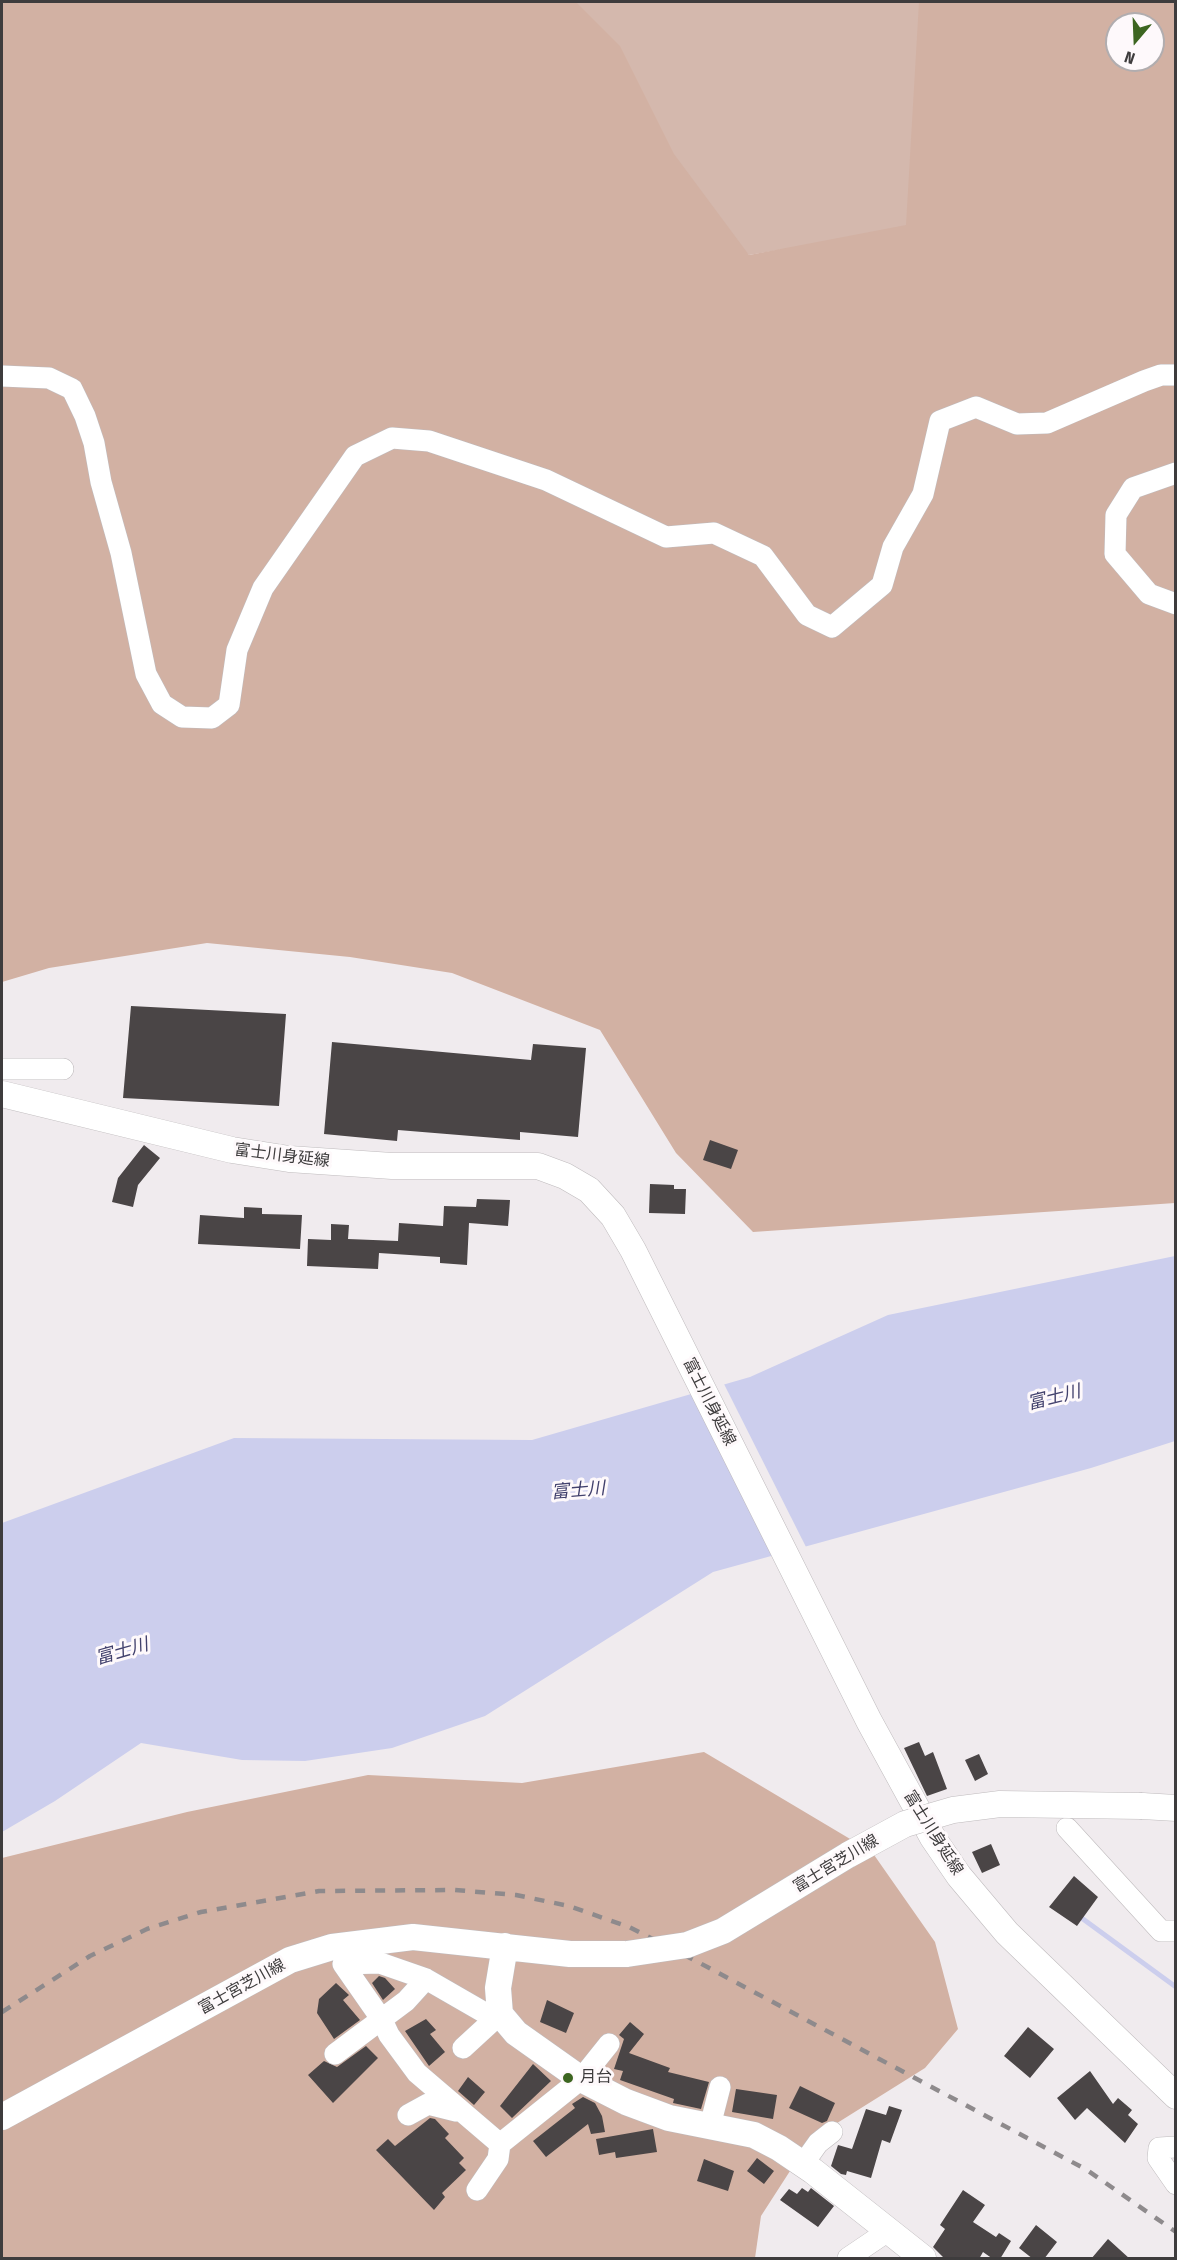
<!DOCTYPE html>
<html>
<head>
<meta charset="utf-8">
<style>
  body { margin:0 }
  #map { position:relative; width:1177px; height:2260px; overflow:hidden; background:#f0ebee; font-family:"Fira Sans Condensed",sans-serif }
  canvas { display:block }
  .frame { position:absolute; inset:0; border:3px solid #3e3c3d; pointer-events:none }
  .north { position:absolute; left:1105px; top:12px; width:60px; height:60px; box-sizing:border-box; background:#fef9fb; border:2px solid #b1adaf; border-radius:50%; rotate:199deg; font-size:16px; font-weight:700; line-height:24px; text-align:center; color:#3e3c3d }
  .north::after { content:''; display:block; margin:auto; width:21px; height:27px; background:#3d6621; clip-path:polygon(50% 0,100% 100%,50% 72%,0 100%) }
</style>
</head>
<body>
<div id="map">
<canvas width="1177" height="2260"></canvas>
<div class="frame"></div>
<div class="north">N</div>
</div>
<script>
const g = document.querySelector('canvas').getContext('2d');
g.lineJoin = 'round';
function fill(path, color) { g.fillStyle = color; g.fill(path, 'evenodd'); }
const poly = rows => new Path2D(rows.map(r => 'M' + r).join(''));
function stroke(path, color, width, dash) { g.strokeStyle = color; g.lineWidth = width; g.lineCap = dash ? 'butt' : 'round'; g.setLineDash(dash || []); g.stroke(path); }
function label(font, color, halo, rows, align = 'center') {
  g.font = font + ' "Fira Sans Condensed","Noto Sans JP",sans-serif'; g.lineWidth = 6; g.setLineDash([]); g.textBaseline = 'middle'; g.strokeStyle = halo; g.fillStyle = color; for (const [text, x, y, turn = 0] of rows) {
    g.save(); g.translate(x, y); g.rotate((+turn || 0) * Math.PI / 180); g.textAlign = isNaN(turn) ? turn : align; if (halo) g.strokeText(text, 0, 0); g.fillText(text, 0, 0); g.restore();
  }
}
fill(poly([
  [377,2,1175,2,1175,183,749,255],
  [1117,24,1153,24,1153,60,1117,60]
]), '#d4b8ad');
fill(poly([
  [2,2,576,2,620,46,674,154,749,255,906,225,919,2,1175,2,1175,1203,753,1232,676,1153,600,1030,452,973,350,957,207,943,49,968,2,982],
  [1117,24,1153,24,1153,60,1117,60],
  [704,1752,872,1852,935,1942,958,2029,925,2068,810,2140,761,2216,755,2258,2,2258,2,1858,187,1812,368,1775,522,1783]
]), '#d2b1a3');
fill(poly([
  [1175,1256,1175,1441,1091,1468,713,1572,485,1716,392,1748,305,1761,242,1760,141,1743,55,1801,2,1832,2,1523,234,1438,532,1440,750,1377,888,1315]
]), '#ccceed');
fill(poly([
  [723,1382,807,1549,774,1558,692,1390]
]), '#f0ebee');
stroke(poly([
  [1083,1919,1176,1987]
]), '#ccceed', 5);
fill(poly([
  [131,1006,286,1014,279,1106,123,1098],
  [332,1042,531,1060,533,1044,586,1048,578,1137,520,1132,520,1140,398,1130,397,1141,324,1134],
  [710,1140,738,1150,731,1169,703,1160],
  [144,1145,160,1158,138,1185,133,1207,112,1202,118,1178],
  [650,1184,674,1185,674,1189,686,1189,685,1214,649,1213],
  [477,1199,510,1200,508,1226,469,1223,467,1265,440,1263,440,1257,379,1253,378,1269,307,1266,308,1239,331,1240,331,1224,349,1225,348,1239,398,1241,399,1223,443,1226,444,1206,476,1207],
  [244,1207,262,1208,262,1214,302,1215,300,1249,198,1244,200,1215,244,1218],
  [919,1742,925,1756,933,1752,947,1789,927,1796,904,1748],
  [979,1754,988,1774,975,1781,965,1760],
  [991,1844,1000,1865,982,1873,972,1852],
  [1074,1876,1098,1897,1077,1926,1049,1907],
  [379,1976,385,1978,395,1989,383,2000,372,1983],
  [336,1983,349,1995,343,2000,360,2020,334,2039,317,2013,319,1999],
  [547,2000,574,2013,566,2033,540,2022],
  [426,2019,436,2030,430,2034,445,2052,429,2066,405,2031],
  [630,2022,644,2034,629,2053,670,2068,668,2072,709,2082,701,2109,673,2103,674,2099,620,2080,623,2071,614,2069,624,2039,619,2035],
  [1028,2027,1054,2049,1030,2078,1004,2056],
  [366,2046,378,2058,333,2103,308,2075,324,2061,337,2067],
  [533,2064,551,2081,512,2118,500,2106],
  [1090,2071,1113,2104,1118,2098,1132,2110,1128,2115,1138,2124,1125,2143,1087,2108,1075,2120,1057,2098],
  [468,2077,485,2092,474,2105,458,2091],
  [800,2086,835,2103,827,2121,822,2123,789,2108],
  [736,2089,777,2095,773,2119,732,2112],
  [583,2097,595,2103,602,2116,605,2132,591,2134,588,2124,546,2157,533,2141,575,2108,572,2104],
  [889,2106,902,2110,890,2143,882,2140,871,2178,847,2171,846,2175,841,2174,831,2166,838,2145,852,2149,866,2109,886,2115],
  [430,2118,435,2119,449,2134,445,2138,464,2158,459,2163,466,2170,442,2193,445,2197,434,2210,376,2150,388,2139,395,2146],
  [653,2129,657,2152,616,2158,615,2152,599,2155,596,2139],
  [757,2158,774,2171,764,2184,747,2171],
  [704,2159,734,2171,728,2191,697,2181],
  [802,2188,808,2192,811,2188,834,2206,818,2227,780,2200,789,2189,797,2194],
  [963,2190,985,2205,973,2222,996,2237,999,2233,1011,2241,1000,2259,993,2259,983,2252,979,2259,945,2259,933,2247,945,2229,940,2225],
  [1036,2225,1057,2242,1044,2259,1033,2259,1019,2248],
  [1108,2239,1130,2259,1091,2259]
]), '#4a4546');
const minor = poly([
  [2,376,49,378,72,389,85,416,94,443,101,482,121,553,146,674,162,704,182,717,212,718,229,705,237,650,263,588,355,456,392,438,429,441,546,480,666,537,714,533,763,556,807,615,832,627,882,585,893,547,923,494,940,421,976,407,1017,424,1047,423,1144,381,1161,375,1176,375],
  [1176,473,1133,488,1116,515,1115,554,1149,594,1176,604],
  [2,1069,63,1069],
  [1067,1828,1161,1931,1176,1931],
  [343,1964,382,2020,389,2035,417,2073,500,2144,581,2079,609,2044],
  [343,1964,380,1963,426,1979,485,2013,500,2014],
  [463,2048,500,2014],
  [335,2054,406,2001,426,1979],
  [408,2115,428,2104,456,2111],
  [710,2126,720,2087],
  [1176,2147,1159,2148,1158,2158,1176,2184],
  [803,2164,818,2143,832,2132],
  [477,2190,498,2159,500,2144],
  [848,2258,888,2231]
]);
const major = poly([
  [2,1094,232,1150,289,1159,392,1166,538,1166,565,1176,589,1190,613,1216,633,1250,869,1721,933,1838,959,1876,1007,1933,1176,2096],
  [1142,1806,1176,1808],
  [505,1946,498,1988,500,2014,516,2033,581,2079,626,2102,669,2118,754,2135,779,2148,813,2171,923,2258],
  [2,2117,290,1960,332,1947,413,1937,570,1954,627,1954]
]);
stroke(minor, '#bfbbbd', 22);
stroke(major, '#bfbbbd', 27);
stroke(minor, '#fff', 21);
stroke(major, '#fff', 26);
stroke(poly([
  [2,2012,90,1956,147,1929,201,1912,319,1891,455,1890,516,1895,569,1906,629,1927,696,1961,1087,2170,1176,2232]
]), '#8e8a8c', 4.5, [10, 10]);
const majorBridge = poly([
  [627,1954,687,1945,723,1931,848,1855,905,1824,953,1810,1000,1804,1142,1806]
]);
stroke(majorBridge, '#bfbbbd', 27, []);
stroke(majorBridge, '#fff', 26);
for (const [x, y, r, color] of [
  [568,2078,6,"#3d6621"]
]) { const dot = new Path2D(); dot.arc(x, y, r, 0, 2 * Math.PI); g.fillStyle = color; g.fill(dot); stroke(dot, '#fef9fb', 2); }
label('16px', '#3e3c3d', '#fef9fb', [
  ["富士川身延線",282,1156,7],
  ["富士川身延線",709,1402,63],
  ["富士川身延線",933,1833,58],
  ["富士宮芝川線",836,1864,-31],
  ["富士宮芝川線",242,1987,-29]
]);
label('16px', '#3e3c3d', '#fef9fb', [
  ["月台",580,2078]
], 'left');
label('italic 18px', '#42416d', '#fef9fb', [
  ["富士川",1054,1398,-14],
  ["富士川",578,1491,-5],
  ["富士川",122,1652,-16]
]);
</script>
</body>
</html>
